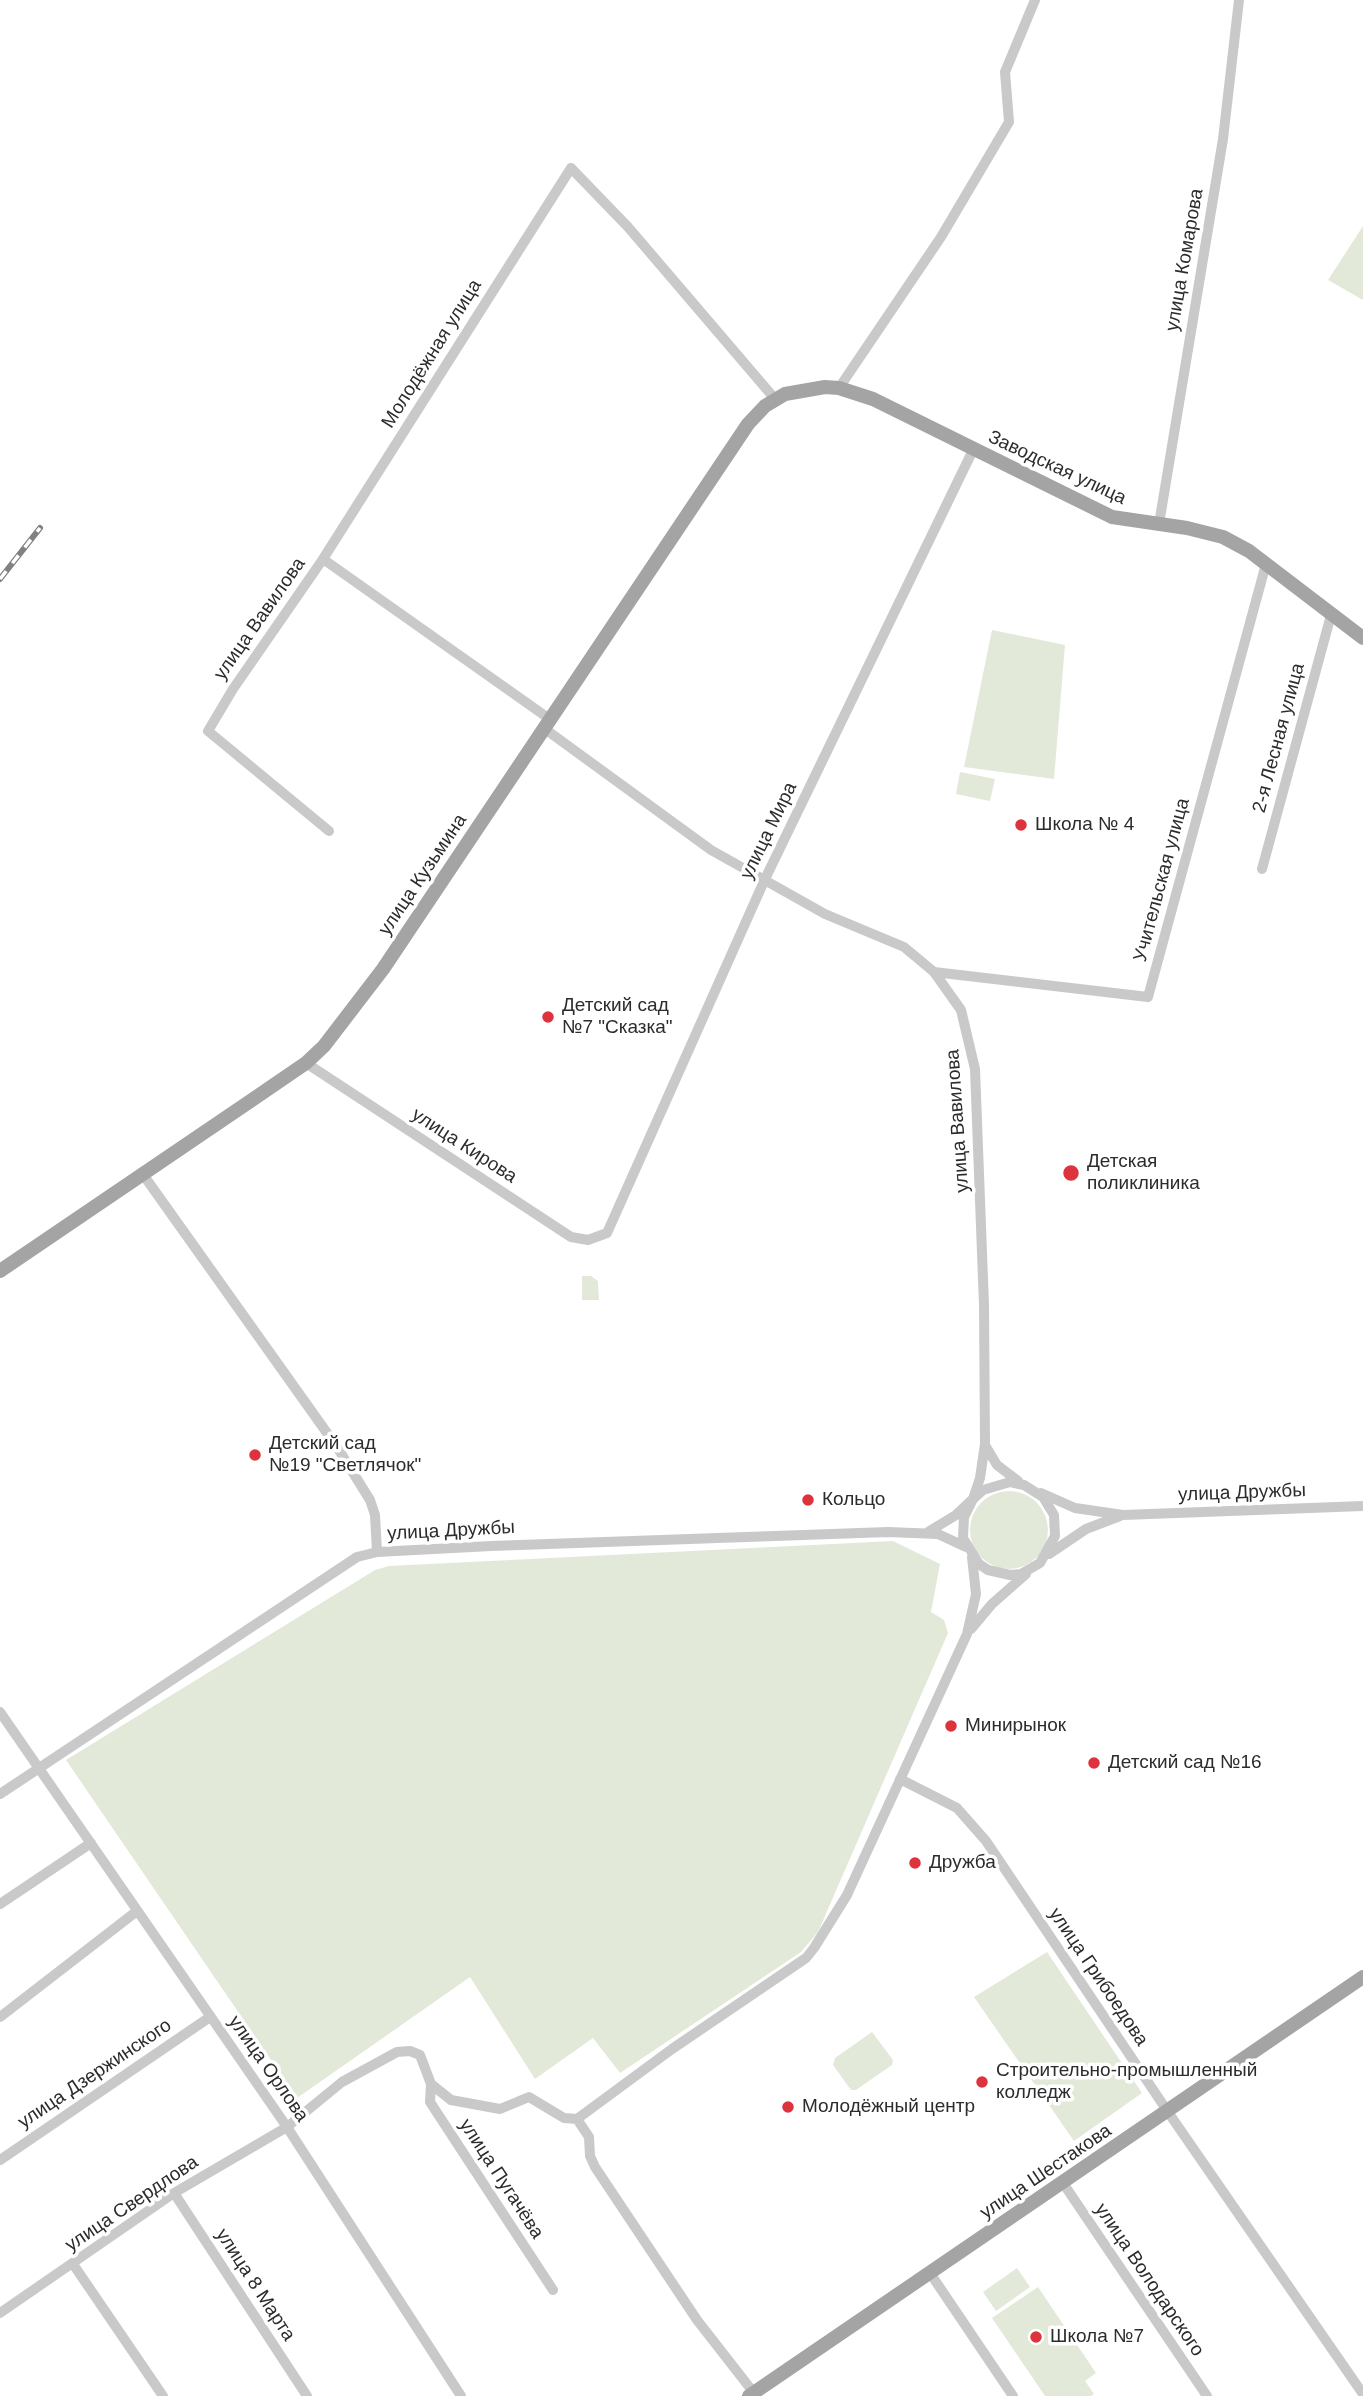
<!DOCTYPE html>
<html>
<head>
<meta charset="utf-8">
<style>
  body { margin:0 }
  canvas { display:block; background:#fff }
</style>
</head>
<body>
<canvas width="1363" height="2396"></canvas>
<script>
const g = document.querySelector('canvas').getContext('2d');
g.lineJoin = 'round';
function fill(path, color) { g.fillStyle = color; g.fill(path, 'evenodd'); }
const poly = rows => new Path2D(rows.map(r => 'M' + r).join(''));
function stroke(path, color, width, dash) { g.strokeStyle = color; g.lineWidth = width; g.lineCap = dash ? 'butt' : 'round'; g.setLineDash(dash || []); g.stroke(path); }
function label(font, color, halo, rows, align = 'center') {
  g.font = font + ' Arial,sans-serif'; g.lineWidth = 7; g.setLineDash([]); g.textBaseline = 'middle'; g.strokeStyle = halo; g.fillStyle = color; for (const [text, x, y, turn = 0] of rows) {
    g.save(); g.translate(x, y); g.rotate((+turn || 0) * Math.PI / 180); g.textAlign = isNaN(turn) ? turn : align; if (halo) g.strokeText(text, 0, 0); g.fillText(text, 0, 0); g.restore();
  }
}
fill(poly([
  [1363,226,1363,300,1328,280],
  [992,630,1065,645,1054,779,964,767],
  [960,772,995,779,990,801,956,794],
  [582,1276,591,1276,598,1281,599,1300,582,1300],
  '970 1530a39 39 0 1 1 78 0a39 39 0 1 1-78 0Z',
  [893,1541,940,1564,931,1612,944,1620,948,1633,818,1932,801,1952,620,2073,593,2038,535,2079,470,1977,297,2098,66,1760,375,1570,389,1566],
  [1047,1952,1142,2093,1074,2141,974,1997],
  [872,2032,893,2060,892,2065,856,2090,851,2090,833,2065,835,2058],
  [1017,2268,1030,2287,996,2311,983,2292],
  [1038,2287,1096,2373,1085,2381,1094,2394,1091,2396,1045,2396,992,2318]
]), '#e2e9d9');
stroke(poly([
  [839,388,941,237,1009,122,1005,72,1035,0],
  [1159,524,1223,139,1239,0],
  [323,559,551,720],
  [545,729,711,850,825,914,904,947,934,972,961,1010,975,1069,984,1305,985,1444,980,1478,973,1499,964,1517,963,1538,979,1564,988,1570,1010,1575,1021,1574,1040,1563,1055,1536,1054,1515,1043,1497,1024,1485,1010,1482,983,1490,973,1499,956,1515,928,1532],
  [329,831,208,731,233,689,323,559,571,168,628,227,775,399],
  [1262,869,1331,615],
  [934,972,1148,997,1266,564],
  [306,1063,571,1237,588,1240,607,1233,765,879,973,450],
  [142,1173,337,1447,370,1500,375,1515,377,1552],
  [985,1445,997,1465,1018,1481],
  [1041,1493,1075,1508,1123,1515,1363,1506],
  [1049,1554,1086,1529,1120,1516],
  [971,1629,992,1604,1026,1574],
  [0,1712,287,2127,461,2396],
  [900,1779,957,1808,986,1841,1168,2112,1363,2394],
  [0,1794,357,1557,377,1552,491,1546,888,1532,938,1534,966,1547],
  [0,1904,91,1843],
  [0,2017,137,1911],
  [431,2084,430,2102,553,2290],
  [577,2119,672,2049,806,1958,814,1948,847,1895,967,1634,976,1594,972,1557],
  [577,2119,589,2137,590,2156,595,2167,697,2320,754,2393],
  [0,2160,210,2017],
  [1063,2183,1207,2396],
  [174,2193,307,2396],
  [73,2264,163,2396],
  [930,2273,1013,2396],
  [0,2313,174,2193,287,2127,342,2082,397,2052,410,2051,420,2055,431,2084,451,2100,500,2109,529,2097,564,2118,577,2119]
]), '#c9c9c9', 10);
stroke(poly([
  [0,1271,249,1102,306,1063,324,1046,383,969,748,424,765,406,785,394,825,387,839,388,873,399,1112,517,1187,528,1223,537,1249,551,1363,638],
  [749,2396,1363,1977]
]), '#a4a4a4', 14);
const rail = poly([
  [0,579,40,528]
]);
stroke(rail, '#818181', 6);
stroke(rail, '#fff', 3.5, [10]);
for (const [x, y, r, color] of [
  [1021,825,7,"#dd333d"],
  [548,1017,7,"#dd333d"],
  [1071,1173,9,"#dd333d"],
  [255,1455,7,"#dd333d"],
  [808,1500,7,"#dd333d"],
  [951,1726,7,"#dd333d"],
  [1094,1763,7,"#dd333d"],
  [915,1863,7,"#dd333d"],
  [982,2082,7,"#dd333d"],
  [788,2107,7,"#dd333d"],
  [1036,2337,7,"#dd333d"]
]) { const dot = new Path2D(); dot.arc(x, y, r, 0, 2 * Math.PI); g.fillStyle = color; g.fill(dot); stroke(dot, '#fff', 2.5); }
label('19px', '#2c2c2c', '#fff', [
  ["улица Комарова",1185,260,-80],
  ["Молодёжная улица",432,354,-58],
  ["Заводская улица",1057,468,25],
  ["улица Вавилова",260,619,-55],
  ["2-я Лесная улица",1279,738,-75],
  ["улица Мира",769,831,-64],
  ["улица Кузьмина",423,875,-56],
  ["Учительская улица",1162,880,-75],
  ["улица Вавилова",958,1121,-94],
  ["улица Кирова",464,1146,33],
  ["улица Дружбы",1242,1493,-2],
  ["улица Дружбы",451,1531,-3],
  ["улица Грибоедова",1098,1977,56],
  ["улица Орлова",268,2069,55],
  ["улица Дзержинского",95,2074,-34],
  ["улица Шестакова",1046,2172,-34],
  ["улица Пугачёва",501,2179,57],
  ["улица Свердлова",132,2204,-34],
  ["улица Володарского",1149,2280,56],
  ["улица 8 Марта",255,2285,57]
]);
label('19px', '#2c2c2c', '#fff', [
  ["Школа № 4",1035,825],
  ["Детский сад",562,1006],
  ["№7 \"Сказка\"",562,1028],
  ["Детская",1087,1162],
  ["поликлиника",1087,1184],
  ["Детский сад",269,1444],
  ["№19 \"Светлячок\"",269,1466],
  ["Кольцо",822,1500],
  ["Минирынок",965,1726],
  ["Детский сад №16",1108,1763],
  ["Дружба",929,1863],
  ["Строительно-промышленный",996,2071],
  ["колледж",996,2093],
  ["Молодёжный центр",802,2107],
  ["Школа №7",1050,2337]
], 'left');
</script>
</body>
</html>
